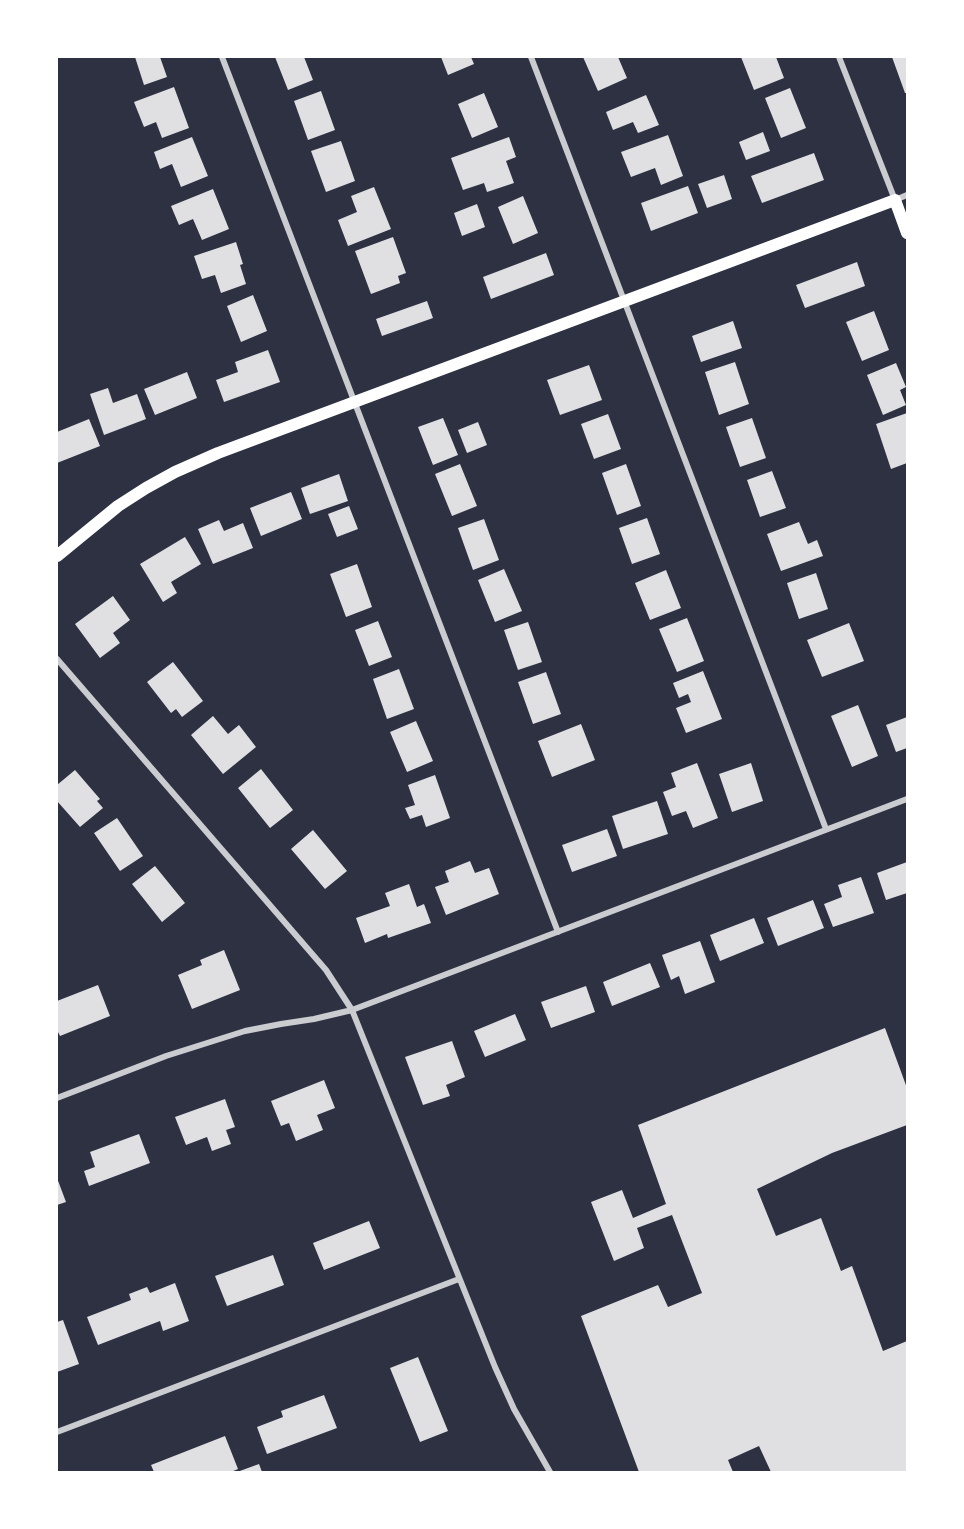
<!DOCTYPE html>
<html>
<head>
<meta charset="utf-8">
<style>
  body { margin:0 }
  #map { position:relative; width:964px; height:1529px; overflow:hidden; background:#2d3142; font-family:"Work Sans",sans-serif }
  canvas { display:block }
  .frame { position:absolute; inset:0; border:58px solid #fff; pointer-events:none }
</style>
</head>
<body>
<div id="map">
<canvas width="964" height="1529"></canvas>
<div class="frame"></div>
</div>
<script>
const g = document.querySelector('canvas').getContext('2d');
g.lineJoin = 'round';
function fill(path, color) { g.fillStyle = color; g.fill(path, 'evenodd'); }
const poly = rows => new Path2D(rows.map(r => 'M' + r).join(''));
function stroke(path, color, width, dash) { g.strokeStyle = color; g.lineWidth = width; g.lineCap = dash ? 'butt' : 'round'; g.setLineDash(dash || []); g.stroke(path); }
fill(poly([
  [135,57,160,57,167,77,144,85],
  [275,57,304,57,313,80,288,90],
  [441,57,471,57,474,64,448,75],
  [583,57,618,57,627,78,598,91],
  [741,57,776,57,784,78,754,90],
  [892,57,907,57,907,93,905,93],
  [174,87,189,128,162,138,156,122,144,127,134,102],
  [790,88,806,128,781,138,765,98],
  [321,91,335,130,308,140,294,101],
  [484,93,498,127,472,138,458,104],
  [646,95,659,125,638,133,633,122,613,130,606,112],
  [763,132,770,151,746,160,739,142],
  [668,135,683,176,661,185,655,168,631,177,621,152],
  [192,137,208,176,181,187,172,164,160,169,154,152],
  [509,137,516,157,506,161,514,183,487,192,484,183,463,190,451,158],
  [341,141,355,181,326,192,311,151],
  [814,153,824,180,762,203,751,176],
  [724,175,732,199,707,208,698,184],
  [688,186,698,213,651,231,641,203],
  [374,187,391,229,348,246,338,220,357,212,351,196],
  [213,189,229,229,202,240,193,219,179,225,171,206],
  [523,196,538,233,513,244,498,207],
  [477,204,485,227,462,236,454,213],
  [393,237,406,273,398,276,400,283,371,294,355,251],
  [236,242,243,264,240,265,246,284,221,293,215,275,202,279,194,256],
  [546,253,554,275,491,299,483,277],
  [857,262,865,286,805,308,796,285],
  [253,295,267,331,241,342,227,306],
  [427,301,433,318,382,336,376,319],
  [874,311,889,350,862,361,846,322],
  [733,321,742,348,701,362,692,336],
  [268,350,280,382,224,402,216,380,238,372,235,362],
  [735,362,749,404,719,415,705,372],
  [896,363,906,387,900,390,906,405,883,415,867,375],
  [589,365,602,400,560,415,547,380],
  [187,372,197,398,155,415,144,389],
  [108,388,113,403,137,394,146,419,104,435,90,394],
  [907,413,907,463,891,469,876,424],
  [608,414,621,449,594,459,581,424],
  [443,418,458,455,433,465,418,427],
  [752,418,766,458,740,467,726,427],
  [89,419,100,446,57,463,57,432],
  [478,422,487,445,467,453,458,430],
  [460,464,477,506,452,516,435,474],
  [626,464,641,506,617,515,602,473],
  [772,471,786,508,760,517,747,480],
  [339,474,348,501,310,514,301,488],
  [291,492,302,519,261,536,250,508],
  [349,506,358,529,337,537,328,514],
  [647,518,660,554,632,564,619,528],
  [484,519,499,560,473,570,458,528],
  [219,520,224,531,243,523,253,548,213,564,198,529],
  [799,522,808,544,817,540,823,556,781,571,767,534],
  [185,537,201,564,171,582,177,593,163,602,140,564],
  [357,564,372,607,346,617,330,574],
  [504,569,522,611,495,622,478,580],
  [666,570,681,608,650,620,635,583],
  [816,573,828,609,799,619,787,583],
  [113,596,130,620,113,633,120,643,100,658,75,624],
  [687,618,704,661,677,672,659,629],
  [378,621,392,657,369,666,355,630],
  [528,622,542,662,518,670,504,630],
  [849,623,864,661,822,677,807,640],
  [173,662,203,701,182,717,176,709,171,713,147,682],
  [399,669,414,709,387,719,373,679],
  [703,671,722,719,686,733,676,708,691,702,688,694,679,698,673,683],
  [546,672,561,714,533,724,518,682],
  [858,705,878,756,852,767,831,716],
  [213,716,228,734,239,725,256,747,223,774,191,735],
  [907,717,907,748,896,752,886,725],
  [416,721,433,761,407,772,390,732],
  [581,724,595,760,552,777,538,741],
  [697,763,718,818,693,828,686,811,672,816,663,792,676,787,671,773],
  [751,763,763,801,732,812,719,774],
  [261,769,293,810,270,828,238,788],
  [75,770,100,799,97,801,103,808,80,827,57,801,57,785],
  [435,775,450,818,426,827,422,815,410,819,405,808,415,805,408,785],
  [657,801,668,834,623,849,612,816],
  [117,818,143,856,120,871,94,833],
  [607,829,617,856,572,872,562,845],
  [313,830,347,871,325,889,291,849],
  [470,861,475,873,489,868,499,894,446,915,435,887,449,882,445,871],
  [907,862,907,893,886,900,877,873],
  [155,866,185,903,162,922,132,884],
  [861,877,874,913,833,927,824,904,842,897,838,885],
  [409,884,417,907,424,904,431,923,388,938,387,934,365,943,356,918,390,906,385,893],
  [813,900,824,928,778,946,767,918],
  [754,918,764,943,720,961,710,935],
  [700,941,715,982,685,994,679,976,671,980,662,955],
  [224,950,240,990,192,1009,178,975,202,965,200,960],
  [650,963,660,987,612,1006,603,982],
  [98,985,110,1016,60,1036,57,1030,57,1001],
  [586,986,595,1012,551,1028,541,1002],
  [515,1014,526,1040,485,1057,474,1031],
  [885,1028,907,1088,907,1125,832,1153,757,1189,776,1236,821,1218,841,1271,852,1266,883,1351,907,1341,907,1472,771,1472,759,1446,728,1460,733,1472,639,1472,581,1316,658,1285,668,1307,702,1293,672,1215,637,1228,644,1248,614,1261,591,1202,622,1190,633,1218,666,1204,638,1125],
  [452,1041,465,1077,446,1085,450,1096,423,1105,405,1057],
  [324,1080,335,1108,317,1115,323,1130,296,1141,289,1123,281,1126,271,1101],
  [225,1099,235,1127,226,1130,231,1144,212,1151,207,1137,186,1145,175,1117],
  [139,1134,150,1163,89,1186,84,1171,95,1167,90,1152],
  [57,1178,66,1202,57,1205],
  [369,1221,380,1248,324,1270,313,1243],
  [273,1255,284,1285,227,1306,215,1276],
  [175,1283,189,1321,163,1331,160,1321,98,1345,87,1317,131,1300,129,1294,147,1287,150,1293],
  [63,1320,79,1364,57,1372,57,1322],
  [418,1357,448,1431,420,1442,390,1368],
  [324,1395,337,1428,267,1454,257,1427,283,1417,281,1411],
  [225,1436,238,1469,231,1472,154,1472,151,1465],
  [259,1464,262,1472,237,1472]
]), '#e0e0e3');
stroke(poly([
  [222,57,558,932],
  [531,57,826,829],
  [839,57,895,200,907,195],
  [57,659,326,970,352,1010,495,1367,514,1409,550,1472],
  [57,1098,166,1056,245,1031,281,1024,314,1019,352,1010,907,799],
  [57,1432,459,1279]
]), '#caccd0', 6);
stroke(poly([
  [57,556,118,506,146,488,175,472,218,453,895,200,907,233]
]), '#fff', 12);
</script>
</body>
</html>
